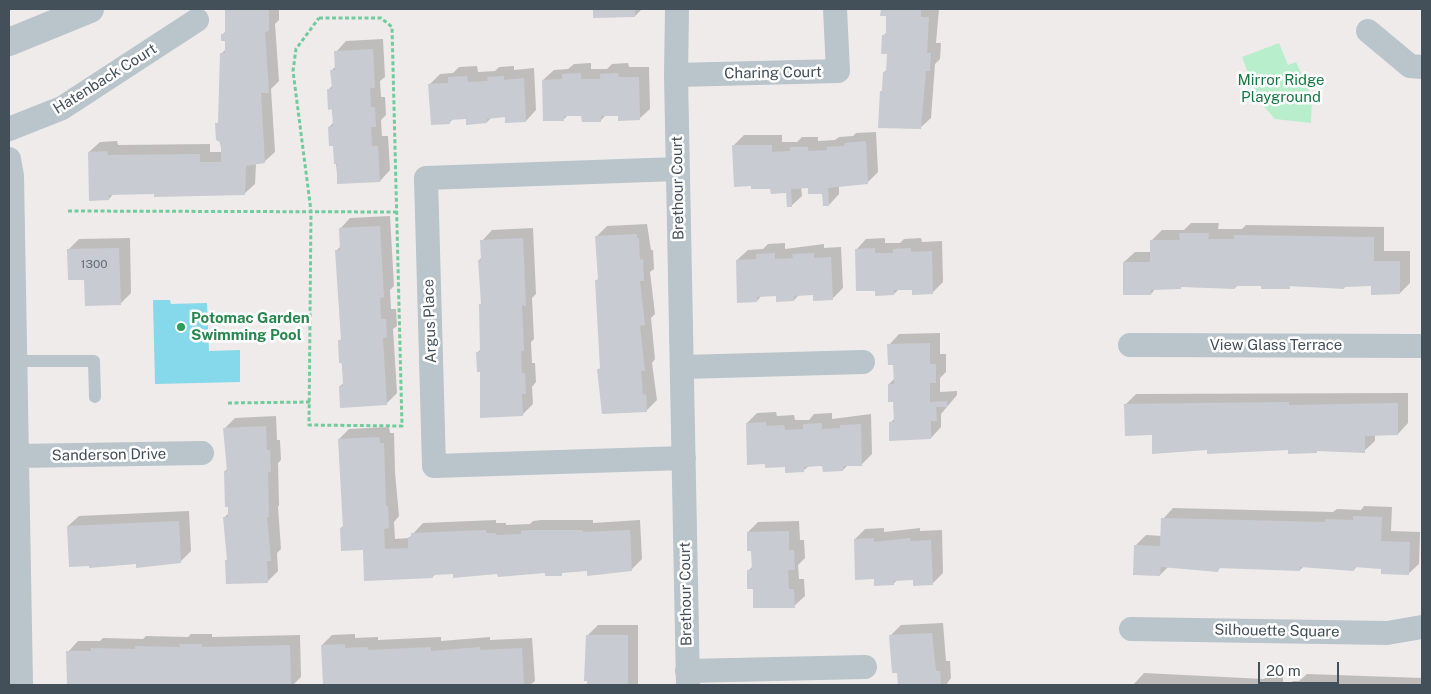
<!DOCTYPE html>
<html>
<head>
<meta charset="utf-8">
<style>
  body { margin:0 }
  #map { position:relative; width:1431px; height:694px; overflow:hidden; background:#efebeb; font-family:"Public Sans",sans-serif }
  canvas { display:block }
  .frame { position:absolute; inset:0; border:10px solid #445059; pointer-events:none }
  .scale { position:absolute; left:1258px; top:662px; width:81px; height:22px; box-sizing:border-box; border:2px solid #445059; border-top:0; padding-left:6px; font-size:15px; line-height:18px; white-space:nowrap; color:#445059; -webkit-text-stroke:4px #fff; paint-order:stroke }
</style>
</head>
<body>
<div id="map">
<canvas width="1431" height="694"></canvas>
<div class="frame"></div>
<div class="scale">20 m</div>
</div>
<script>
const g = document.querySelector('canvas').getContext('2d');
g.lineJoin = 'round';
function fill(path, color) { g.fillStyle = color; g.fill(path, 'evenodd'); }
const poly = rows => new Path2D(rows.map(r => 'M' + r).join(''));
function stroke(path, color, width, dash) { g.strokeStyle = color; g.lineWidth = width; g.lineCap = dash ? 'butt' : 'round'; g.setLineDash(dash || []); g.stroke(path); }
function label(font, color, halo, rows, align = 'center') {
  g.font = font + ' "Public Sans",sans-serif'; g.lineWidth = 5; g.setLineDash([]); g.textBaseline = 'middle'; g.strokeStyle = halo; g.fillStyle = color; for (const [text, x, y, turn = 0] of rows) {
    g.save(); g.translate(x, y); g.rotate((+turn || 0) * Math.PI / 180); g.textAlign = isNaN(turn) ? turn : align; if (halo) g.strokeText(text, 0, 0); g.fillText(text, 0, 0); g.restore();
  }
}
fill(poly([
  [1279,43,1288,65,1296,62,1312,97,1311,123,1275,119,1258,100,1242,57]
]), '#b8eecb');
fill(poly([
  [153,300,170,300,171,304,207,303,209,351,240,350,240,382,155,384]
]), '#85d9eb');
fill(poly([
  [227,9,279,9,279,20,275,24,279,81,271,89,275,152,264,162,256,164,255,184,244,194,114,193,109,199,89,152,100,142,117,141,118,145,210,144,210,152,222,152,216,124,220,121,221,54,226,49,226,40,222,35,226,31],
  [595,9,642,9,635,16,595,17],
  [882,9,939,9,936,43,941,43,940,59,935,64,931,118,920,128,882,91,884,89,884,72,888,69,888,53,883,36,887,32,887,15,882,15],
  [383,39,385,77,380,81,381,97,385,97,386,115,381,120,382,136,388,136,390,170,380,181,338,183,334,145,329,127,334,122,328,90,333,85,332,70,336,66,336,52,346,41],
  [591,63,591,69,607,69,612,64,628,63,629,67,649,67,650,109,639,119,619,114,607,114,601,120,583,115,568,115,563,120,543,80,554,70,568,69,574,64],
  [477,66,478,72,495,71,499,67,514,66,514,70,534,68,536,110,526,121,506,116,492,117,487,122,467,118,454,118,449,123,430,84,440,74,453,73,459,67],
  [876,132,878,172,867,183,839,186,839,194,829,205,823,193,810,187,801,187,802,196,791,206,787,192,771,187,733,146,744,135,782,135,782,142,797,142,802,137,818,137,818,141,835,140,839,137,853,136,856,133],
  [390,216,394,286,390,290,391,309,396,309,397,326,393,329,397,393,386,404,340,386,344,383,339,341,342,338,336,251,341,246,340,229,350,218],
  [1191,223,1219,223,1218,229,1242,229,1246,225,1384,227,1384,251,1410,251,1410,283,1400,293,1372,285,1347,285,1344,288,1239,284,1235,288,1208,285,1156,288,1151,294,1124,262,1135,252,1152,252,1152,240,1162,230,1184,230],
  [647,224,651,250,653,250,654,269,650,272,655,314,651,318,655,359,652,363,657,400,646,411,598,370,601,367,596,281,599,278,596,237,607,226],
  [533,228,536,294,532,298,534,339,531,342,532,363,535,363,536,382,532,387,533,404,522,415,482,371,477,353,481,349,480,305,482,303,479,260,482,257,482,241,492,230],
  [130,238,131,293,120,304,86,278,68,250,79,239],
  [885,238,885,243,900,243,904,239,921,238,922,242,942,241,943,282,932,293,913,289,899,289,894,294,876,289,856,250,866,239],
  [785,243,785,249,824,244,824,248,841,247,843,288,832,299,814,294,800,294,794,300,777,295,762,295,757,301,737,260,748,250,763,249,768,244],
  [940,333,940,354,946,354,946,372,940,378,940,392,957,391,957,395,941,414,941,427,931,438,890,423,895,418,894,401,889,384,895,378,895,363,889,345,899,334],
  [1408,393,1408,423,1398,434,1375,434,1375,441,1364,451,1208,449,1153,434,1125,405,1136,394],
  [776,412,777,416,794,415,795,420,809,420,814,414,832,413,832,419,871,414,872,454,862,464,848,465,843,470,823,465,809,466,804,470,786,465,747,423,757,413],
  [276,416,277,440,280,440,281,460,278,463,279,505,278,507,281,549,277,553,278,571,268,581,226,561,228,559,224,518,229,513,225,471,228,468,225,428,235,418],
  [389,427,390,433,394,433,395,472,399,516,394,522,395,539,409,538,423,523,496,520,496,523,506,523,506,525,530,524,533,521,541,520,593,520,593,523,640,520,642,559,631,570,564,571,561,574,546,572,454,573,436,574,432,577,364,548,341,528,344,525,339,439,349,429],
  [1364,506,1392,507,1391,531,1420,532,1419,564,1408,574,1382,567,1357,566,1354,570,1304,566,1300,570,1221,567,1218,570,1169,566,1160,575,1135,546,1146,535,1162,536,1163,519,1173,508,1333,512,1337,509,1361,510],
  [189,511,191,551,180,562,137,563,68,526,79,516],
  [799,521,800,540,804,540,805,558,798,565,799,579,804,579,805,596,794,606,754,588,748,571,753,566,753,550,748,532,758,522],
  [884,528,884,532,920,528,920,531,942,530,943,573,932,584,914,579,898,579,893,584,875,578,855,539,865,529],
  [943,623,946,661,950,661,951,678,946,685,899,685,898,671,891,635,901,625],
  [598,625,638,625,638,685,588,685,587,636],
  [191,634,212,634,212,637,300,635,301,677,293,685,68,685,68,652,78,641,100,641,103,638,143,639,146,636,188,637],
  [355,634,355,638,378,637,378,640,441,637,441,641,490,637,490,640,532,638,535,681,530,685,324,685,322,645,332,635],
  [1144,673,1264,679,1268,674,1283,675,1283,685,1133,685],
  [1307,674,1422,678,1422,685,1288,685,1293,681,1299,681]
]), '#0003');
fill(poly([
  [225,9,269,9,269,31,265,32,269,93,261,93,265,163,246,166,245,195,154,197,154,194,109,195,109,200,89,201,88,152,107,151,108,155,200,154,200,162,221,162,221,143,216,140,215,123,218,123,220,53,225,53,225,41,221,41,221,34,225,34],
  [593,9,635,9,635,17,593,18],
  [881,9,921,9,921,17,929,17,927,53,931,53,930,71,926,71,921,129,878,128,880,91,882,91,883,72,886,72,887,54,881,54,882,35,886,35,886,16,880,16],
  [373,49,375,88,370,88,371,107,375,107,376,127,371,127,372,146,378,146,380,182,337,184,337,164,334,164,333,146,329,146,328,127,333,126,332,109,328,110,327,89,332,89,330,70,335,70,334,51],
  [581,73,581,79,600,79,600,74,618,73,619,77,639,77,640,120,618,121,618,116,601,116,601,122,582,122,581,116,564,116,564,121,543,121,542,80,562,79,562,74],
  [467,76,468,82,488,81,487,77,504,76,504,80,524,78,526,122,505,123,505,117,487,119,487,123,466,125,466,119,450,120,450,124,431,125,428,84,448,83,448,77],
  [866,141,868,184,828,188,829,206,823,206,822,194,808,194,808,188,791,189,792,207,787,207,786,193,771,194,770,189,751,189,751,186,734,187,732,145,772,145,772,152,790,151,790,147,808,147,808,151,827,150,827,147,844,146,845,143],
  [380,226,384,297,380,298,381,319,386,319,387,337,383,338,387,405,340,408,339,386,343,386,342,363,339,363,338,340,341,340,335,250,340,250,339,228],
  [1179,233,1209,233,1208,239,1234,239,1234,235,1374,237,1374,261,1400,261,1400,294,1371,295,1371,286,1344,287,1344,289,1290,286,1290,289,1261,289,1261,286,1235,286,1235,289,1181,287,1181,289,1151,290,1151,295,1123,295,1123,262,1150,262,1150,240,1180,240],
  [637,234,637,238,639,238,640,260,643,259,644,281,640,281,645,325,640,326,645,371,641,371,643,395,646,394,647,412,602,414,597,369,600,369,595,280,598,280,595,236],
  [523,238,526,306,522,305,524,351,521,351,522,373,525,373,526,394,522,394,523,416,480,418,480,372,477,372,476,352,480,352,479,304,481,304,478,260,481,260,480,240],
  [119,248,121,305,85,306,84,280,68,280,67,249],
  [875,248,875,253,893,253,893,249,911,248,911,252,932,251,933,294,912,295,912,290,894,290,894,295,875,296,875,291,856,291,855,249],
  [775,253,775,259,793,258,792,254,814,253,814,258,831,257,833,300,813,301,813,295,794,296,794,301,776,302,776,296,757,297,757,302,737,303,736,260,756,259,756,254],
  [930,343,930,364,936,364,936,383,930,383,930,402,947,401,947,407,936,407,937,421,931,421,931,439,889,441,889,422,894,422,893,402,888,402,888,384,894,384,893,365,888,365,887,344],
  [1289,402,1289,405,1398,403,1398,435,1365,436,1365,453,1317,451,1317,453,1288,454,1288,450,1207,454,1207,450,1152,454,1152,435,1125,436,1124,404],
  [766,422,767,426,784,425,785,430,803,429,803,424,822,423,822,429,840,428,840,425,861,424,862,466,843,466,843,471,823,472,822,466,804,467,804,472,785,473,785,467,765,468,765,464,747,465,746,423],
  [266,426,267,450,270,450,271,472,268,472,269,517,267,517,271,561,267,561,268,583,226,584,225,560,227,560,223,517,228,517,228,507,225,507,224,471,227,471,223,428],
  [379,437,380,443,384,443,386,506,388,506,389,528,384,529,385,549,408,548,408,537,411,537,411,533,486,530,486,533,496,533,496,535,521,534,521,531,530,530,583,530,583,532,630,530,632,571,587,576,587,571,562,573,562,576,545,576,545,573,498,577,497,574,453,578,453,574,433,575,433,578,364,581,363,550,341,551,340,528,343,528,338,439],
  [1353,516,1382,517,1381,541,1410,542,1409,575,1381,574,1381,569,1354,567,1354,571,1300,567,1300,571,1219,568,1218,572,1161,567,1160,576,1133,575,1134,545,1160,546,1161,518,1325,522,1325,519,1353,520],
  [179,521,181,563,136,568,136,564,89,568,89,566,69,567,67,526],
  [789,531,789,550,794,550,795,570,788,570,789,589,794,589,795,608,753,608,753,589,747,589,747,570,752,570,751,551,747,551,747,532],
  [874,538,874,542,910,538,910,541,931,540,933,585,913,586,913,580,894,581,894,585,874,586,874,579,855,580,854,539],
  [932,633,936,671,940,671,941,685,898,685,897,673,892,673,889,635],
  [586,635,628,635,628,685,587,685,587,681,584,681],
  [179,644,202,644,202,647,290,645,291,685,67,685,66,651,91,651,91,648,135,649,135,646,180,647],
  [345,644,345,648,368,647,368,650,431,647,431,651,480,647,480,650,522,648,524,685,323,685,321,645]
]), '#c8cbd1');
stroke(poly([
  [319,18,381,18,392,27,402,426,309,425,311,211,293,71,296,49,319,18],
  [68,211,398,212],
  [228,403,310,402]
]), '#70cc9c', 3, [4, 2.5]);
stroke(poly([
  [15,361,94,361,95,397]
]), '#b9c4cb', 12);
stroke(poly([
  [677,9,676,75,688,685],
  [1368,31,1410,66,1422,67],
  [676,75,838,71,835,9],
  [9,129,62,108,197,20],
  [9,159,12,176,21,685],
  [677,169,426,178,434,466,684,458],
  [1130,345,1422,346],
  [683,367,863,362],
  [16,456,202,453],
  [1131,629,1387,633,1422,627],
  [687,671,865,667]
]), '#b9c4cb', 24);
stroke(poly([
  [9,42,90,9]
]), '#b9c4cb', 28);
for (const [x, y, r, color] of [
  [181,327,5,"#2e9e5b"]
]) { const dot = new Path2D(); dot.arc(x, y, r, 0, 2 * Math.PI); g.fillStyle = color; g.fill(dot); stroke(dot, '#fff', 2); }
label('12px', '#656f77', null, [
  ["1300",94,264]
]);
label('15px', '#445059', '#fff', [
  ["Charing Court",773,73,-1],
  ["Hatenback Court",105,79,-32],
  ["Brethour Court",678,188,-91],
  ["Argus Place",430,321,-92],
  ["View Glass Terrace",1276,345],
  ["Sanderson Drive",109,455,-1],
  ["Brethour Court",686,594,-91],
  ["Silhouette Square",1277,631,1]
]);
label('15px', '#167945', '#fff', [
  ["Mirror Ridge",1281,80],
  ["Playground",1281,97]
]);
label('bold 15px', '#27864d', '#fff', [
  ["Potomac Garden",191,318],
  ["Swimming Pool",191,335]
], 'left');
</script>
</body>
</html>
